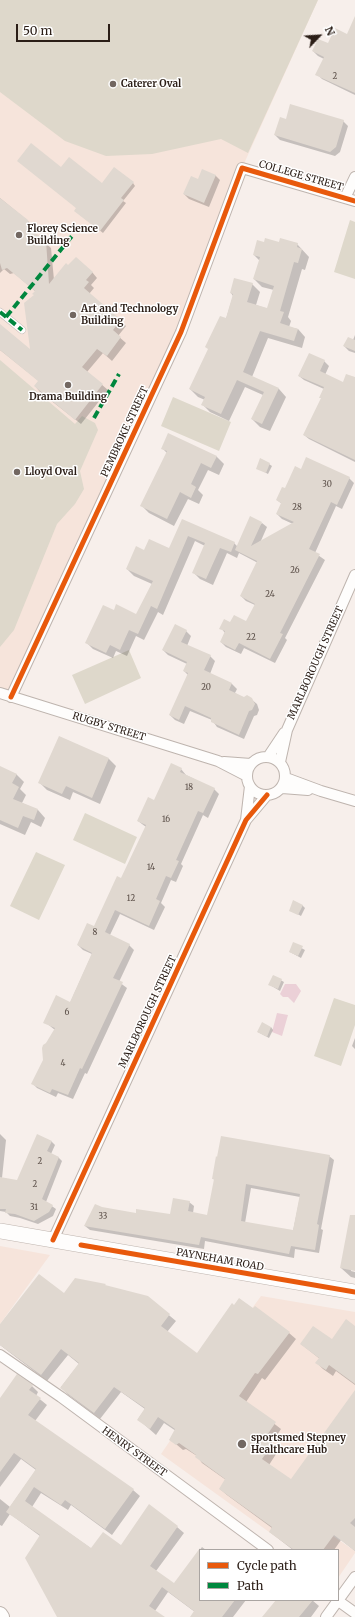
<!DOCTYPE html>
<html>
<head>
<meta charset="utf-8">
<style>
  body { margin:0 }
  #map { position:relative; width:355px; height:1617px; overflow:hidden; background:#f7efeb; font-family:Merriweather,serif }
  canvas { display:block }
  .legend { position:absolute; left:199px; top:1549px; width:140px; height:52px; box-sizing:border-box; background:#fff; border:1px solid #aaa5a2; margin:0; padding:5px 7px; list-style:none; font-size:12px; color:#2b1e17 }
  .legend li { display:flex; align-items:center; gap:8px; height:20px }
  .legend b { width:20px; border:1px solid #aaa5a2 }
  .north { position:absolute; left:299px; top:16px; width:40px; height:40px; -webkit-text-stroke:3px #fff; paint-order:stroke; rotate:65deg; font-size:11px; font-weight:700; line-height:16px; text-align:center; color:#2b1e17 }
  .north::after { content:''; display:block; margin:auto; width:14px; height:18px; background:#2b1e17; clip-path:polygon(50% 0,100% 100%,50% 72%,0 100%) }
  .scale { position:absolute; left:16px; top:24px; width:94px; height:18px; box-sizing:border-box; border:2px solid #2b1e17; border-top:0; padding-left:5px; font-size:12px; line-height:14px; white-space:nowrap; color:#2b1e17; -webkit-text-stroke:3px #fff; paint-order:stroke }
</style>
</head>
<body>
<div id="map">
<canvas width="355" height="1617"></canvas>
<ul class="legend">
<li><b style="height:5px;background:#e8590c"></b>Cycle path</li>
<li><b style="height:5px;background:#00873e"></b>Path</li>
</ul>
<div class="north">N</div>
<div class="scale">50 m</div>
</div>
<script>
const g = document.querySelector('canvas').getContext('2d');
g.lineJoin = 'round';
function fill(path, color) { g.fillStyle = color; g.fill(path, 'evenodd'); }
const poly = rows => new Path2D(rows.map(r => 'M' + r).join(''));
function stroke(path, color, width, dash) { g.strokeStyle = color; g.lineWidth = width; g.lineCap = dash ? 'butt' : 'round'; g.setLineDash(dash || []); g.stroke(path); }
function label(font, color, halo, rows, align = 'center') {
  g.font = font + ' Merriweather,serif'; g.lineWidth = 3; g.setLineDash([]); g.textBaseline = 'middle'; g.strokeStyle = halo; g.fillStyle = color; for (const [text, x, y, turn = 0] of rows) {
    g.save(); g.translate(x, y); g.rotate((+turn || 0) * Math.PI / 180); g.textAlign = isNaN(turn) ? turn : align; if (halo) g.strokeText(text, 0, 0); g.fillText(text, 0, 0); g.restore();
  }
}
fill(poly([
  [0,0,318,0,242,168,181,332,11,697,0,692],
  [0,1246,50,1255,0,1324],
  [261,1296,355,1312,355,1457,327,1532,355,1551,355,1553,338,1578,338,1550,294,1550,161,1454,202,1394,193,1390]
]), '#f6e4db');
fill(poly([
  [0,0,318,0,248,153,221,139,152,154,106,156,65,141,0,92],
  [350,220,355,222,355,279,334,272],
  [0,360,75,424,82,416,95,423,98,430,80,471,84,489,75,504,57,524,14,630,0,647],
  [173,397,231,422,219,451,161,426],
  [129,650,141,678,85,704,72,675],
  [85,813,137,837,125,864,73,840],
  [36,852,65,865,39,920,10,906],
  [334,998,355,1005,355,1025,341,1066,314,1056]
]), '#ded8cb');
fill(poly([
  [285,984,296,984,301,991,294,1003,288,997,283,997,280,994],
  [277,1013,288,1015,282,1036,272,1032]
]), '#ebd0d7');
fill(poly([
  [355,19,355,95,322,79,317,74,324,59,318,56,313,51,348,35],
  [287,120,343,121,348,126,340,152,335,156,280,140,275,135],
  [61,168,102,184,133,183,135,186,123,201,126,203,103,233,78,213],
  [215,175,220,180,209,207,189,199,184,194],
  [0,198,28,221,33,227,34,233,51,248,54,280,92,272,97,278,91,285,94,288,89,294,126,326,118,336,126,343,112,361,103,353,87,372,108,390,81,424,40,392,35,386,39,381,0,350,0,326,31,351,36,292,14,273,10,274,4,269,0,273],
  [279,244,297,244,309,257,305,270,302,269,288,317,291,321,289,327,298,329,305,337,302,348,268,338,252,377,279,389,286,397,270,431,260,427,252,419,263,395,245,387,229,421,210,412,203,405,205,400,198,397,190,389,226,319,233,296,231,293,252,284,260,292,256,305,268,309,274,290,262,287,254,279,260,261,254,255],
  [355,335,355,353,349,351,344,346,353,340],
  [324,361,329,366,325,375,343,383,355,379,355,462,309,439,304,435,322,398,324,389,304,380,299,376],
  [162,448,216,456,224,464,219,475,208,470,198,490,203,495,199,504,188,499,174,526,149,513,142,506,167,453],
  [307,459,349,478,354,483,342,509,336,506,315,553,325,560,285,638,287,640,275,663,244,648,241,654,226,647,221,642,225,633,221,628,230,624,247,622,255,605,246,601,241,596,258,563,239,553,237,558,227,553,213,585,200,579,194,573,205,546,195,541,163,615,158,612,144,640,136,636,127,656,116,651,113,658,93,649,86,642,114,611,137,615,152,584,134,576,127,569,145,551,170,549,183,520,234,543,237,546,262,523,267,527,260,543,293,524,282,519,277,514,282,504,277,500,302,470],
  [269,464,272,466,268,474,257,468],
  [186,631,191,636,187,646,210,656,215,661,210,674,232,684,237,689,235,693,244,698,251,699,257,704,259,710,257,715,254,716,244,739,217,727,212,720,190,711,184,724,175,720,170,715,188,675,184,671,187,664,168,655,163,650],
  [60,737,109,759,116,766,100,804,73,792,70,800,47,790,40,783],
  [0,767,16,774,24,782,20,789,26,795,22,803,38,810,45,818,41,827,31,822,25,835,0,824],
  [181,769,186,775,214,789,219,794,208,818,203,815,181,864,183,866,176,882,171,880,161,903,165,907,154,930,120,914,110,935,129,945,134,950,119,982,127,988,87,1074,85,1073,73,1099,58,1093,56,1097,37,1088,33,1084,44,1060,46,1044,55,1030,45,1022,70,1003,92,954,83,950,78,945,94,928,122,879,146,827,138,821],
  [302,905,305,908,301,916,290,910],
  [294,944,305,950,301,958,290,952],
  [273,976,284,982,280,991,270,985],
  [271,1027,273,1030,269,1038,258,1032],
  [355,1038,355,1049,352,1046],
  [0,1134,6,1140,2,1178,18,1181,51,1141,55,1145,51,1154,58,1157,62,1161,46,1202,56,1209,53,1216,38,1224,20,1218,10,1216,6,1212,0,1211],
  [329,1156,334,1160,321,1229,323,1230,319,1253,295,1249,294,1258,205,1241,204,1249,90,1230,85,1226,102,1208,136,1214,171,1215,189,1202,194,1206,193,1213,208,1216,215,1180,213,1179],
  [251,1188,300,1197,293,1231,245,1223],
  [355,1235,355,1270,351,1269,351,1271,355,1272,355,1278,351,1277,341,1268],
  [64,1295,147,1297,176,1321,167,1332,197,1354,289,1333,296,1339,265,1380,262,1378,246,1402,281,1429,271,1444,278,1451,269,1465,291,1481,355,1392,355,1551,341,1540,334,1550,293,1550,270,1532,272,1528,227,1495,220,1489,226,1480,202,1463,197,1456,186,1449,183,1450,170,1439,176,1431,164,1423,156,1435,138,1419,145,1409,121,1392,100,1419,67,1394,61,1387,79,1364,68,1355,47,1381,0,1345,0,1325],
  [355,1327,355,1385,336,1371,333,1376,323,1369,317,1363,320,1359,301,1344,332,1341],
  [32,1386,38,1392,36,1396,47,1405,35,1421,133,1490,140,1496,112,1535,71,1505,68,1510,41,1493,32,1507,92,1549,121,1546,177,1527,184,1533,156,1571,174,1584,202,1547,206,1550,200,1550,200,1600,246,1600,233,1617,191,1617,195,1612,168,1592,155,1611,163,1617,58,1617,40,1536,10,1514,2,1526,0,1525,0,1499,10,1507,36,1470,21,1459,0,1487,0,1399],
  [277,1600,312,1600,319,1606,311,1617,263,1617]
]), '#0003');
fill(poly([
  [355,16,355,93,315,75,324,57,312,51,318,39,328,43,335,28,347,34],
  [290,104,344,120,336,147,330,152,274,135,280,117,286,119],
  [31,143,61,167,69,157,102,183,114,167,134,182,121,198,124,200,100,231,74,211,76,208,17,161],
  [202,169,216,175,204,203,183,194,191,176,198,179],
  [0,198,28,220,29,228,46,241,49,284,66,263,68,265,76,257,93,272,86,280,89,282,84,288,121,320,113,330,121,337,107,356,97,349,82,367,103,384,75,420,34,386,38,381,0,350,0,324,30,349,24,303,34,295,32,294,35,291,7,268,2,270,0,263],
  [265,238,279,242,280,238,298,243,297,247,302,249,298,263,294,262,280,311,284,312,280,323,298,329,294,341,260,331,243,372,279,388,262,424,251,419,264,392,237,380,221,414,201,405,205,397,189,389,208,349,205,347,220,316,226,318,233,294,230,293,234,278,253,283,247,302,267,308,274,286,253,279,260,257,253,255,257,240,264,242],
  [348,337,355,340,355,351,343,346],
  [309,353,325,360,320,371,343,382,346,374,355,377,355,460,303,435,321,398,319,398,324,387,298,376],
  [168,433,217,456,211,468,201,463,191,484,196,487,191,498,180,492,167,519,140,506,167,451,161,449],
  [306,457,350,477,337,505,331,502,309,549,320,554,280,633,283,634,270,659,239,643,235,650,220,642,225,631,219,629,224,619,230,622,234,615,246,621,255,604,240,596,257,561,235,550,250,516,262,522,251,546,294,522,276,514,281,503,276,500,282,487,285,488,295,466,301,469],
  [260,458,270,463,266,473,256,469],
  [182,519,235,542,231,552,220,548,206,579,192,573,205,543,188,536,157,609,151,606,138,634,129,630,120,650,110,645,106,653,85,643,103,605,114,610,116,604,136,614,153,581,126,569,136,546,144,550,149,539,169,548],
  [175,624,187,630,181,642,211,655,204,670,232,683,229,690,244,697,247,695,252,698,255,704,252,710,249,711,239,735,211,722,211,718,185,706,179,720,169,715,188,673,183,671,187,662,162,650],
  [59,736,109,758,92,798,66,786,62,794,38,783],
  [171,763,182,768,180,772,215,788,203,813,198,811,176,860,179,861,171,878,166,876,156,899,160,901,149,926,115,910,105,932,130,944,113,978,123,982,82,1069,80,1068,68,1095,52,1089,50,1093,31,1084,43,1060,42,1048,43,1045,46,1043,55,1028,43,1023,56,995,70,1002,92,953,77,945,87,923,94,926,117,876,121,878,146,825,137,821,148,797,154,800],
  [0,766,17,774,12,783,19,787,13,799,38,809,34,820,23,816,18,828,0,820],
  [293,900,303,905,298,915,289,911],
  [293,942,303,946,298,956,289,952],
  [273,975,282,979,278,989,268,985],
  [262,1022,271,1027,267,1037,257,1032],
  [37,1134,52,1141,47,1151,59,1157,42,1199,53,1205,49,1212,34,1221,15,1214,5,1213,6,1209,0,1209,0,1177,17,1180],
  [221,1136,330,1155,317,1224,319,1225,315,1250,291,1246,289,1254,201,1237,199,1245,84,1226,95,1204,102,1207,136,1213,136,1209,170,1214,173,1198,190,1201,188,1211,207,1215,214,1179,212,1179,216,1156,217,1157],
  [246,1184,300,1194,293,1230,241,1221],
  [350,1215,355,1215,355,1271,340,1268],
  [39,1274,64,1293,75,1278,106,1284,105,1285,148,1296,170,1314,161,1326,197,1353,232,1303,234,1305,239,1298,253,1308,255,1306,290,1332,258,1374,255,1373,239,1396,276,1422,265,1438,273,1444,262,1459,291,1479,355,1390,355,1518,350,1523,355,1527,355,1551,334,1535,323,1550,294,1550,269,1532,272,1527,219,1489,225,1479,195,1457,196,1455,179,1443,176,1445,169,1440,175,1429,158,1417,150,1429,137,1420,145,1408,114,1387,94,1413,60,1388,79,1363,61,1349,41,1375,0,1345,0,1324],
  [346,1319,355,1326,355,1384,329,1365,326,1370,315,1363,319,1358,300,1344,313,1326,332,1339],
  [17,1374,33,1385,29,1390,41,1398,28,1415,134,1489,105,1529,65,1500,61,1505,34,1487,25,1501,91,1548,103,1532,121,1545,149,1504,178,1526,150,1566,174,1583,200,1548,200,1600,235,1600,222,1617,190,1617,194,1611,162,1587,149,1606,165,1617,57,1617,25,1558,40,1535,6,1512,36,1469,14,1453,0,1472,0,1398],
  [276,1600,313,1600,299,1617,262,1617]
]), '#e0d8d0');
const pedestrian = poly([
  [0,312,22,330]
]);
const minor = poly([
  [345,198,355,177],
  [0,693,218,761,247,776],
  [11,697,181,332,242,168,355,201],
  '247 776a19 19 0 1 1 38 0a19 19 0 1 1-38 0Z',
  [268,757,284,733],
  [224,762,251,764],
  [280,762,287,730,355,575],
  [286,778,321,791,355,801],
  [282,788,308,790],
  [246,820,250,786],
  [53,1240,246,820,267,795],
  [0,1355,61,1397,268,1550],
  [337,1600,355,1613],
  [326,1617,355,1577]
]);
const secondary = poly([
  [0,1614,2,1617]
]);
const primary = poly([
  [0,1231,355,1292]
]);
stroke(pedestrian, '#beb4ae', 8);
stroke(minor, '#beb4ae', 12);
stroke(secondary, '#beb4ae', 16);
stroke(primary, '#beb4ae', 16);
stroke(pedestrian, '#fefdfc', 7);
stroke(minor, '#fefdfc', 10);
stroke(secondary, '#fefdfc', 14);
stroke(primary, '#fefdfc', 15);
stroke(poly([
  [0,312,22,330],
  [6,317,72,236],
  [94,418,119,374]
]), '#00873e', 4, [8, 4]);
stroke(poly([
  [11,697,181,332,242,168,355,201],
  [53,1240,246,820,267,795],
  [81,1245,355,1292]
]), '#e8590c', 5);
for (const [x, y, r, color] of [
  [113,84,4,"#726761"],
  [19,235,4,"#726761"],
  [73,315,4,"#726761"],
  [68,385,4,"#726761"],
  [17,472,4,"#726761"],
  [242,1444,5,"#726761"]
]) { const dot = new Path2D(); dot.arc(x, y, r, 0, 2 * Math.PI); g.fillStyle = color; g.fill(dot); stroke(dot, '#fff', 1.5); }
label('8px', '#5a4e47', null, [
  ["2",335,77],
  ["30",327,485],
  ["28",297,508],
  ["26",295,571],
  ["24",270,595],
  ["22",251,638],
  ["20",206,688],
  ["18",189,788],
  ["16",166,820],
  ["14",151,868],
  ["12",131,899],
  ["8",95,933],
  ["6",67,1013],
  ["4",63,1064],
  ["2",40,1162],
  ["2",35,1185],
  ["31",34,1208],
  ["33",103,1217]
]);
label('bold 10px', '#2b1e17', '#fff', [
  ["Caterer Oval",121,84],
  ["Florey Science",27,229],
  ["Building",27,241],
  ["Art and Technology",81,309],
  ["Building",81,321],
  ["Drama Building",68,397,"center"],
  ["Lloyd Oval",25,472],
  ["sportsmed Stepney",251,1438],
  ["Healthcare Hub",251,1450]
], 'left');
label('10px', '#2b1e17', '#fff', [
  ["COLLEGE STREET",301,176,16],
  ["PEMBROKE STREET",125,432,-65],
  ["MARLBOROUGH STREET",316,663,-66],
  ["RUGBY STREET",109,727,17],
  ["MARLBOROUGH STREET",148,1012,-65],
  ["PAYNEHAM ROAD",220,1260,10],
  ["HENRY STREET",134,1452,36]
]);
</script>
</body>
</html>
